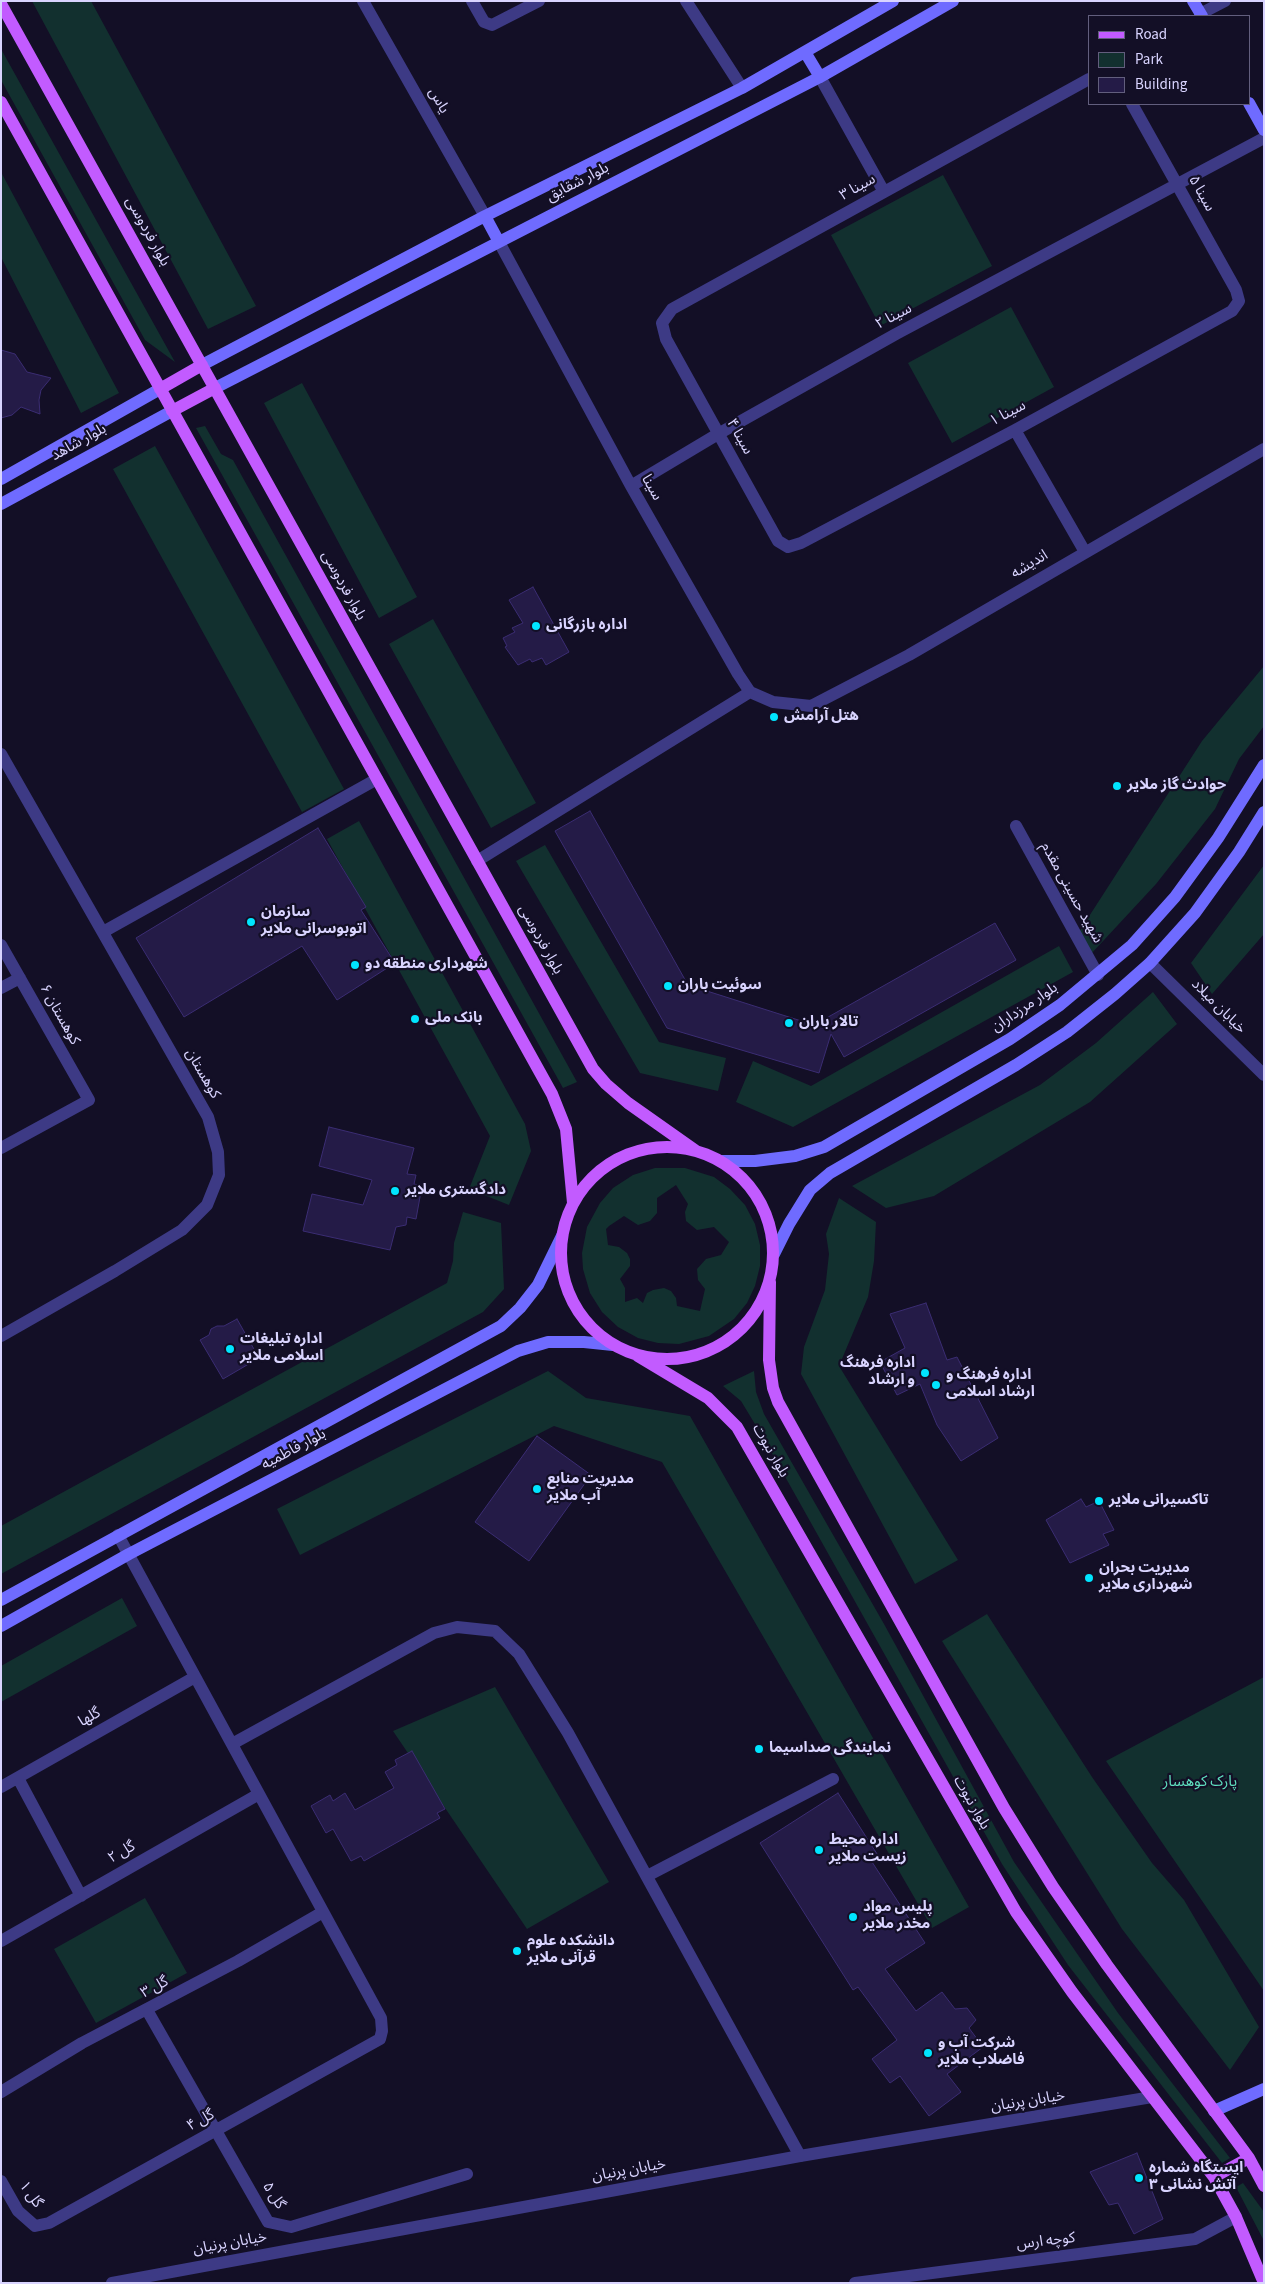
<!DOCTYPE html>
<html>
<head>
<meta charset="utf-8">
<style>
  body { margin:0 }
  #map { position:relative; width:1265px; height:2284px; overflow:hidden; background:#130f26; font-family:"Source Sans 3",sans-serif }
  canvas { display:block }
  .frame { position:absolute; inset:0; border:2px solid #d9d4ff; pointer-events:none }
  .legend { position:absolute; left:1088px; top:15px; width:162px; height:90px; box-sizing:border-box; background:#130f26; border:1px solid #625e7d; margin:0; padding:6px 9px; list-style:none; font-size:15px; color:#d9d4ff }
  .legend li { display:flex; align-items:center; gap:10px; height:25px }
  .legend b { width:25px; border:1px solid #625e7d }
</style>
</head>
<body>
<div id="map">
<canvas width="1265" height="2284"></canvas>
<div class="frame"></div>
<ul class="legend">
<li><b style="height:6px;background:#c25bff"></b>Road</li>
<li><b style="height:14px;background:#12302f"></b>Park</li>
<li><b style="height:14px;background:#241b47"></b>Building</li>
</ul>
</div>
<script>
const g = document.querySelector('canvas').getContext('2d');
g.lineJoin = 'round';
function fill(path, color) { g.fillStyle = color; g.fill(path, 'evenodd'); }
const poly = rows => new Path2D(rows.map(r => 'M' + r).join(''));
function stroke(path, color, width, dash) { g.strokeStyle = color; g.lineWidth = width; g.lineCap = dash ? 'butt' : 'round'; g.setLineDash(dash || []); g.stroke(path); }
function label(font, color, halo, rows, align = 'center') {
  g.font = font + ' "Source Sans 3","Noto Sans Arabic",sans-serif'; g.lineWidth = 4.5; g.setLineDash([]); g.textBaseline = 'middle'; g.strokeStyle = halo; g.fillStyle = color; for (const [text, x, y, turn = 0] of rows) {
    g.save(); g.translate(x, y); g.rotate((+turn || 0) * Math.PI / 180); g.textAlign = isNaN(turn) ? turn : align; if (halo) g.strokeText(text, 0, 0); g.fillText(text, 0, 0); g.restore();
  }
}
fill(poly([
  [32,1,91,1,256,306,208,329],
  [1,49,175,362,145,340,1,80],
  [1,172,119,393,81,413,1,257],
  [943,175,992,266,880,326,831,235],
  [1011,307,1054,387,952,443,908,363],
  [302,383,417,597,379,618,264,403],
  [205,426,221,454,233,460,577,1082,563,1088,196,428],
  [155,446,344,789,302,812,113,469],
  [433,619,536,803,491,828,389,644],
  [1264,666,1264,726,1239,759,1215,809,1156,884,1091,954,1077,935,1202,741],
  [359,821,525,1124,531,1151,509,1205,469,1189,490,1136,327,839],
  [545,845,659,1042,726,1058,718,1091,640,1073,516,861],
  [1264,865,1264,934,1212,994,1191,963],
  [1059,946,1073,972,793,1127,736,1102,753,1061,811,1086],
  [1153,992,1177,1024,1090,1102,934,1196,886,1208,852,1186,1040,1085,1096,1043],
  [655,1168,685,1168,714,1177,730,1189,745,1205,755,1224,760,1245,760,1266,755,1286,747,1303,734,1319,709,1336,679,1344,658,1343,638,1338,618,1327,602,1312,590,1293,583,1269,582,1253,587,1227,600,1203,613,1188,633,1175],
  [676,1185,688,1204,685,1212,686,1221,697,1230,714,1227,729,1242,721,1255,706,1259,697,1269,698,1280,705,1289,700,1311,677,1306,676,1298,671,1291,664,1288,653,1290,647,1293,643,1303,637,1298,625,1302,625,1288,620,1279,630,1266,630,1259,627,1253,619,1247,608,1245,606,1229,609,1226,624,1216,638,1225,650,1221,657,1213,657,1198],
  [839,1198,876,1222,874,1261,868,1297,839,1366,958,1560,915,1584,801,1374,804,1347,825,1290,829,1254,826,1234],
  [463,1212,501,1223,504,1289,483,1312,1,1574,1,1526,447,1283,453,1261,454,1243],
  [548,1371,586,1398,690,1416,969,1907,932,1928,662,1462,554,1426,300,1555,277,1509],
  [754,1371,756,1392,764,1414,884,1624,1014,1862,1118,2013,1230,2158,1222,2163,1068,1965,1002,1864,764,1439,741,1401,723,1386],
  [122,1598,137,1626,1,1702,1,1666],
  [987,1614,1092,1777,1152,1863,1184,1900,1259,2027,1230,2070,1122,1929,942,1641],
  [1264,1677,1264,1991,1106,1761],
  [495,1687,609,1882,527,1929,393,1731],
  [145,1898,187,1973,96,2023,54,1949],
  [1243,2183,1264,2212,1264,2241,1236,2187]
]), '#12302f');
const building = poly([
  [1,350,15,354,27,372,51,378,41,390,39,400,40,414,21,407,12,415,1,418,1,350],
  [533,587,569,652,546,665,542,658,532,662,530,659,518,665,505,647,507,646,503,638,515,632,512,628,523,623,509,600,533,587],
  [590,811,688,985,814,1025,995,923,1016,960,844,1057,831,1034,819,1073,667,1028,555,831,590,811],
  [318,828,366,907,361,910,395,963,337,1000,302,946,184,1017,136,938,318,828],
  [329,1127,414,1148,407,1174,416,1175,414,1184,422,1186,416,1219,407,1217,406,1225,396,1227,390,1250,303,1231,312,1194,363,1205,372,1180,319,1166,329,1127],
  [926,1303,947,1360,957,1357,998,1438,961,1461,937,1425,920,1384,897,1395,880,1362,905,1348,890,1314,926,1303],
  [237,1319,259,1358,223,1379,200,1340,209,1335,211,1329,217,1326,224,1326,237,1319],
  [537,1436,591,1475,529,1561,475,1522,537,1436],
  [1081,1499,1086,1507,1099,1501,1114,1530,1103,1534,1109,1545,1070,1563,1046,1520,1081,1499],
  [412,1751,445,1809,437,1813,440,1818,364,1861,361,1856,351,1861,333,1829,326,1833,311,1806,330,1795,333,1801,345,1793,355,1810,394,1788,385,1772,397,1765,395,1760,412,1751],
  [838,1793,879,1857,872,1862,925,1943,885,1969,916,2011,942,1992,955,2009,967,2008,976,2020,969,2028,983,2047,947,2074,961,2092,929,2116,900,2076,890,2083,872,2059,897,2040,858,1987,853,1990,760,1843,838,1793],
  [1137,2153,1163,2219,1134,2234,1118,2203,1109,2205,1090,2172,1137,2153]
]);
fill(building, '#241b47');
stroke(building, '#3b2d73', 1);
stroke(poly([
  [363,1,485,216],
  [472,1,484,22,492,25,539,1],
  [686,1,742,88],
  [1200,14,1225,1],
  [820,77,884,192],
  [1089,79,672,309,662,323,666,339,778,541,788,547,801,543,1015,430,1232,311,1239,301,1236,290,1132,104],
  [499,242,631,486,738,674,750,692,773,702,811,706,909,655,1264,449],
  [1015,430,1085,552],
  [631,486,718,434,896,334,1264,138],
  [1,754,208,1117,218,1152,219,1175,207,1205,182,1230,115,1271,1,1336],
  [1016,826,1098,975],
  [477,861,750,692],
  [103,932,377,779],
  [1,945,89,1100,1,1148],
  [1150,963,1264,1075],
  [1,988,20,978],
  [232,1744,434,1633,457,1627,495,1631,519,1654,568,1733,800,2156],
  [18,1778,81,1896],
  [1,1787,195,1677],
  [647,1876,833,1779],
  [1,1941,259,1794],
  [147,2010,268,2222,291,2227,467,2174],
  [1,2092,82,2043,238,1961,323,1912],
  [1,2181,18,2211,35,2226,49,2223,380,2039,382,2031,381,2018,118,1535],
  [855,2283,1195,2239,1236,2217]
]), '#3d3a85', 12);
stroke(poly([
  [112,2283,800,2156,1152,2097]
]), '#3d3a85', 12);
stroke(poly([
  [1193,1,1202,16],
  [805,52,820,77],
  [1249,103,1264,130],
  [485,216,499,242],
  [202,365,485,216,742,88,893,1],
  [215,388,820,77,953,1],
  [1,479,160,389],
  [1,504,172,411],
  [722,1161,755,1161,795,1156,824,1147,1010,1039,1060,1005,1132,945,1175,897,1218,838,1264,765],
  [774,1254,789,1224,810,1190,830,1173,1016,1065,1067,1032,1115,994,1150,963,1195,913,1239,852,1264,812],
  [1,1600,501,1326,520,1308,538,1285,562,1236],
  [1,1626,129,1554,518,1351,548,1342,584,1342,613,1345],
  [1214,2111,1264,2089]
]), '#6f6bff', 12);
stroke(poly([
  [1,4,593,1069,606,1084,628,1103,696,1151],
  [1,102,552,1094,566,1129,573,1203],
  [160,389,202,365],
  [172,411,215,388],
  '561 1253a106 106 0 1 1 212 0a106 106 0 1 1-212 0Z',
  [770,1282,769,1360,773,1388,778,1402,1004,1808,1053,1887,1107,1965,1249,2158,1264,2186],
  [638,1356,708,1398,737,1427,1016,1912,1072,1992,1214,2177,1236,2217,1264,2283],
  [1214,2177,1249,2158]
]), '#c25bff', 12);
for (const [x, y, r, color] of [
  [536,626,5,"#00e5ff"],
  [774,717,5,"#00e5ff"],
  [1117,786,5,"#00e5ff"],
  [251,922,5,"#00e5ff"],
  [355,965,5,"#00e5ff"],
  [668,986,5,"#00e5ff"],
  [415,1019,5,"#00e5ff"],
  [789,1023,5,"#00e5ff"],
  [395,1191,5,"#00e5ff"],
  [230,1349,5,"#00e5ff"],
  [925,1373,5,"#00e5ff"],
  [936,1385,5,"#00e5ff"],
  [537,1489,5,"#00e5ff"],
  [1099,1501,5,"#00e5ff"],
  [1089,1578,5,"#00e5ff"],
  [759,1749,5,"#00e5ff"],
  [819,1850,5,"#00e5ff"],
  [853,1917,5,"#00e5ff"],
  [517,1951,5,"#00e5ff"],
  [928,2053,5,"#00e5ff"],
  [1139,2178,5,"#00e5ff"]
]) { const dot = new Path2D(); dot.arc(x, y, r, 0, 2 * Math.PI); g.fillStyle = color; g.fill(dot); stroke(dot, '#130f26', 2); }
label('15px', '#d9d4ff', '#130f26', [
  ["یاس",438,101,60],
  ["بلوار شقایق",578,183,-27],
  ["سینا ۳",858,188,-29],
  ["سینا ۵",1201,194,61],
  ["بلوار فردوسی",147,232,61],
  ["سینا ۲",894,317,-28],
  ["سینا ۱",1008,414,-28],
  ["سینا ۴",739,437,61],
  ["بلوار شاهد",79,443,-29],
  ["سینا",651,488,61],
  ["اندیشه",1030,565,-31],
  ["بلوار فردوسی",343,586,61],
  ["شهید حسینی مقدم",1071,893,61],
  ["بلوار فردوسی",540,940,61],
  ["خیابان میلاد",1218,1007,45],
  ["بلوار مرزداران",1025,1008,-34],
  ["کوهستان ۶",59,1015,61],
  ["کوهستان",202,1074,60],
  ["بلوار فاطمیه",294,1450,-28],
  ["بلوار نبوت",770,1451,60],
  ["گلها",90,1718,-30],
  ["بلوار نبوت",971,1803,60],
  ["گل ۲",122,1853,-30],
  ["گل ۳",155,1988,-28],
  ["خیابان پرنیان",1028,2102,-9],
  ["گل ۴",201,2121,-29],
  ["خیابان پرنیان",629,2171,-10],
  ["گل ۱",30,2195,54],
  ["گل ۵",273,2196,57],
  ["کوچه ارس",1046,2242,-7],
  ["خیابان پرنیان",230,2244,-10]
]);
label('bold 15px', '#d9d4ff', '#130f26', [
  ["اداره بازرگانی",546,626],
  ["هتل آرامش",784,717],
  ["حوادث گاز ملایر",1127,786],
  ["سازمان",261,913],
  ["اتوبوسرانی ملایر",261,930],
  ["شهرداری منطقه دو",365,965],
  ["سوئیت باران",678,986],
  ["بانک ملی",425,1019],
  ["تالار باران",799,1023],
  ["دادگستری ملایر",405,1191],
  ["اداره تبلیغات",240,1340],
  ["اسلامی ملایر",240,1357],
  ["اداره فرهنگ",915,1364,"right"],
  ["و ارشاد",915,1381,"right"],
  ["اداره فرهنگ و",946,1376],
  ["ارشاد اسلامی",946,1393],
  ["مدیریت منابع",547,1480],
  ["آب ملایر",547,1497],
  ["تاکسیرانی ملایر",1109,1501],
  ["مدیریت بحران",1099,1569],
  ["شهرداری ملایر",1099,1586],
  ["نمایندگی صداسیما",769,1749],
  ["اداره محیط",829,1841],
  ["زیست ملایر",829,1858],
  ["پلیس مواد",863,1908],
  ["مخدر ملایر",863,1925],
  ["دانشکده علوم",527,1942],
  ["قرآنی ملایر",527,1959],
  ["شرکت آب و",938,2044],
  ["فاضلاب ملایر",938,2061],
  ["ایستگاه شماره",1149,2169],
  ["۳ آتش نشانی",1149,2186]
], 'left');
label('15px', '#5fe0c0', '#130f26', [
  ["پارک کوهسار",1200,1783]
]);
</script>
</body>
</html>
